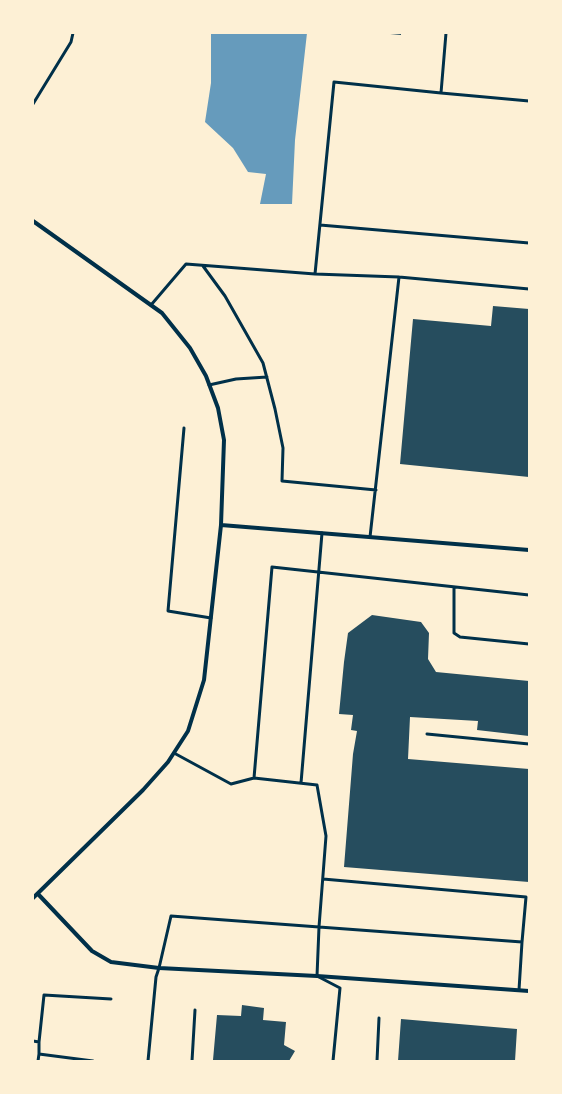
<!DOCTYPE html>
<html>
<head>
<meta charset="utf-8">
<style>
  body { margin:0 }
  #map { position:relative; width:562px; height:1094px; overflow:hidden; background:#fdf0d5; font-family:"Crimson Pro",serif }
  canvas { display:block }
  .frame { position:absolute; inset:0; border:34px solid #fdf0d5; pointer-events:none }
</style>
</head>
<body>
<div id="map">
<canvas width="562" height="1094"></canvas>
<div class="frame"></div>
</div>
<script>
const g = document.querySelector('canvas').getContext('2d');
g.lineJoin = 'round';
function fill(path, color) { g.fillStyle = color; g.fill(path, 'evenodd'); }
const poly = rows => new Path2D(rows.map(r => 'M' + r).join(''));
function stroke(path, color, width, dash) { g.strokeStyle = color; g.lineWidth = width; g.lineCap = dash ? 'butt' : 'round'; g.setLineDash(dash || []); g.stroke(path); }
fill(poly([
  [211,33,307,33,295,140,292,204,260,204,266,174,248,172,233,148,205,122,211,83]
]), '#669bbc');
fill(poly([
  [390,33,401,33,401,35,390,34],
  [493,306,529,309,529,477,400,464,413,319,491,326],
  [372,615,421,622,429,633,428,659,436,672,529,681,529,736,477,730,478,721,410,717,408,759,529,769,529,882,344,867,353,754,357,731,351,730,353,715,339,714,344,662,348,633],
  [242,1005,264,1008,263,1020,286,1022,284,1045,295,1051,289,1061,213,1060,217,1015,241,1016],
  [401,1019,517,1029,515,1061,398,1061]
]), '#264d5e');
stroke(poly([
  [441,93,529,101],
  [33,104,71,42,73,33],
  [320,225,529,243],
  [203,266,225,296,263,363,275,409,283,448,282,481,376,490],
  [399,277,529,289],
  [151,305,186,264,315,274],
  [209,385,236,379,267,377],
  [184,428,168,611,211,618],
  [370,537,399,277,315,274,334,82,441,93,446,33],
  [454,587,454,633,460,637,529,644],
  [427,734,529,744],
  [174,753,231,784,254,778,272,567,529,595],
  [254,778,317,785,326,836,319,927,522,942,519,990],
  [301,783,322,533],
  [323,879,526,897,522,942],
  [33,1041,39,1042,44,995,111,999],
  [39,1042,39,1054,93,1061],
  [38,1061,39,1054],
  [148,1061,156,977,159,968,171,916,319,927,317,976,340,988,333,1061],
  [192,1061,195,1010],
  [377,1061,379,1018]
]), '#003049', 3);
stroke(poly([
  [33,221,162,313,190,348,206,376,218,408,224,440,221,525,204,680,188,731,168,762,143,790,33,898],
  [221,525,529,550],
  [38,894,92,951,111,962,159,968,317,976,529,991]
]), '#003049', 4);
</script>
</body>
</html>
